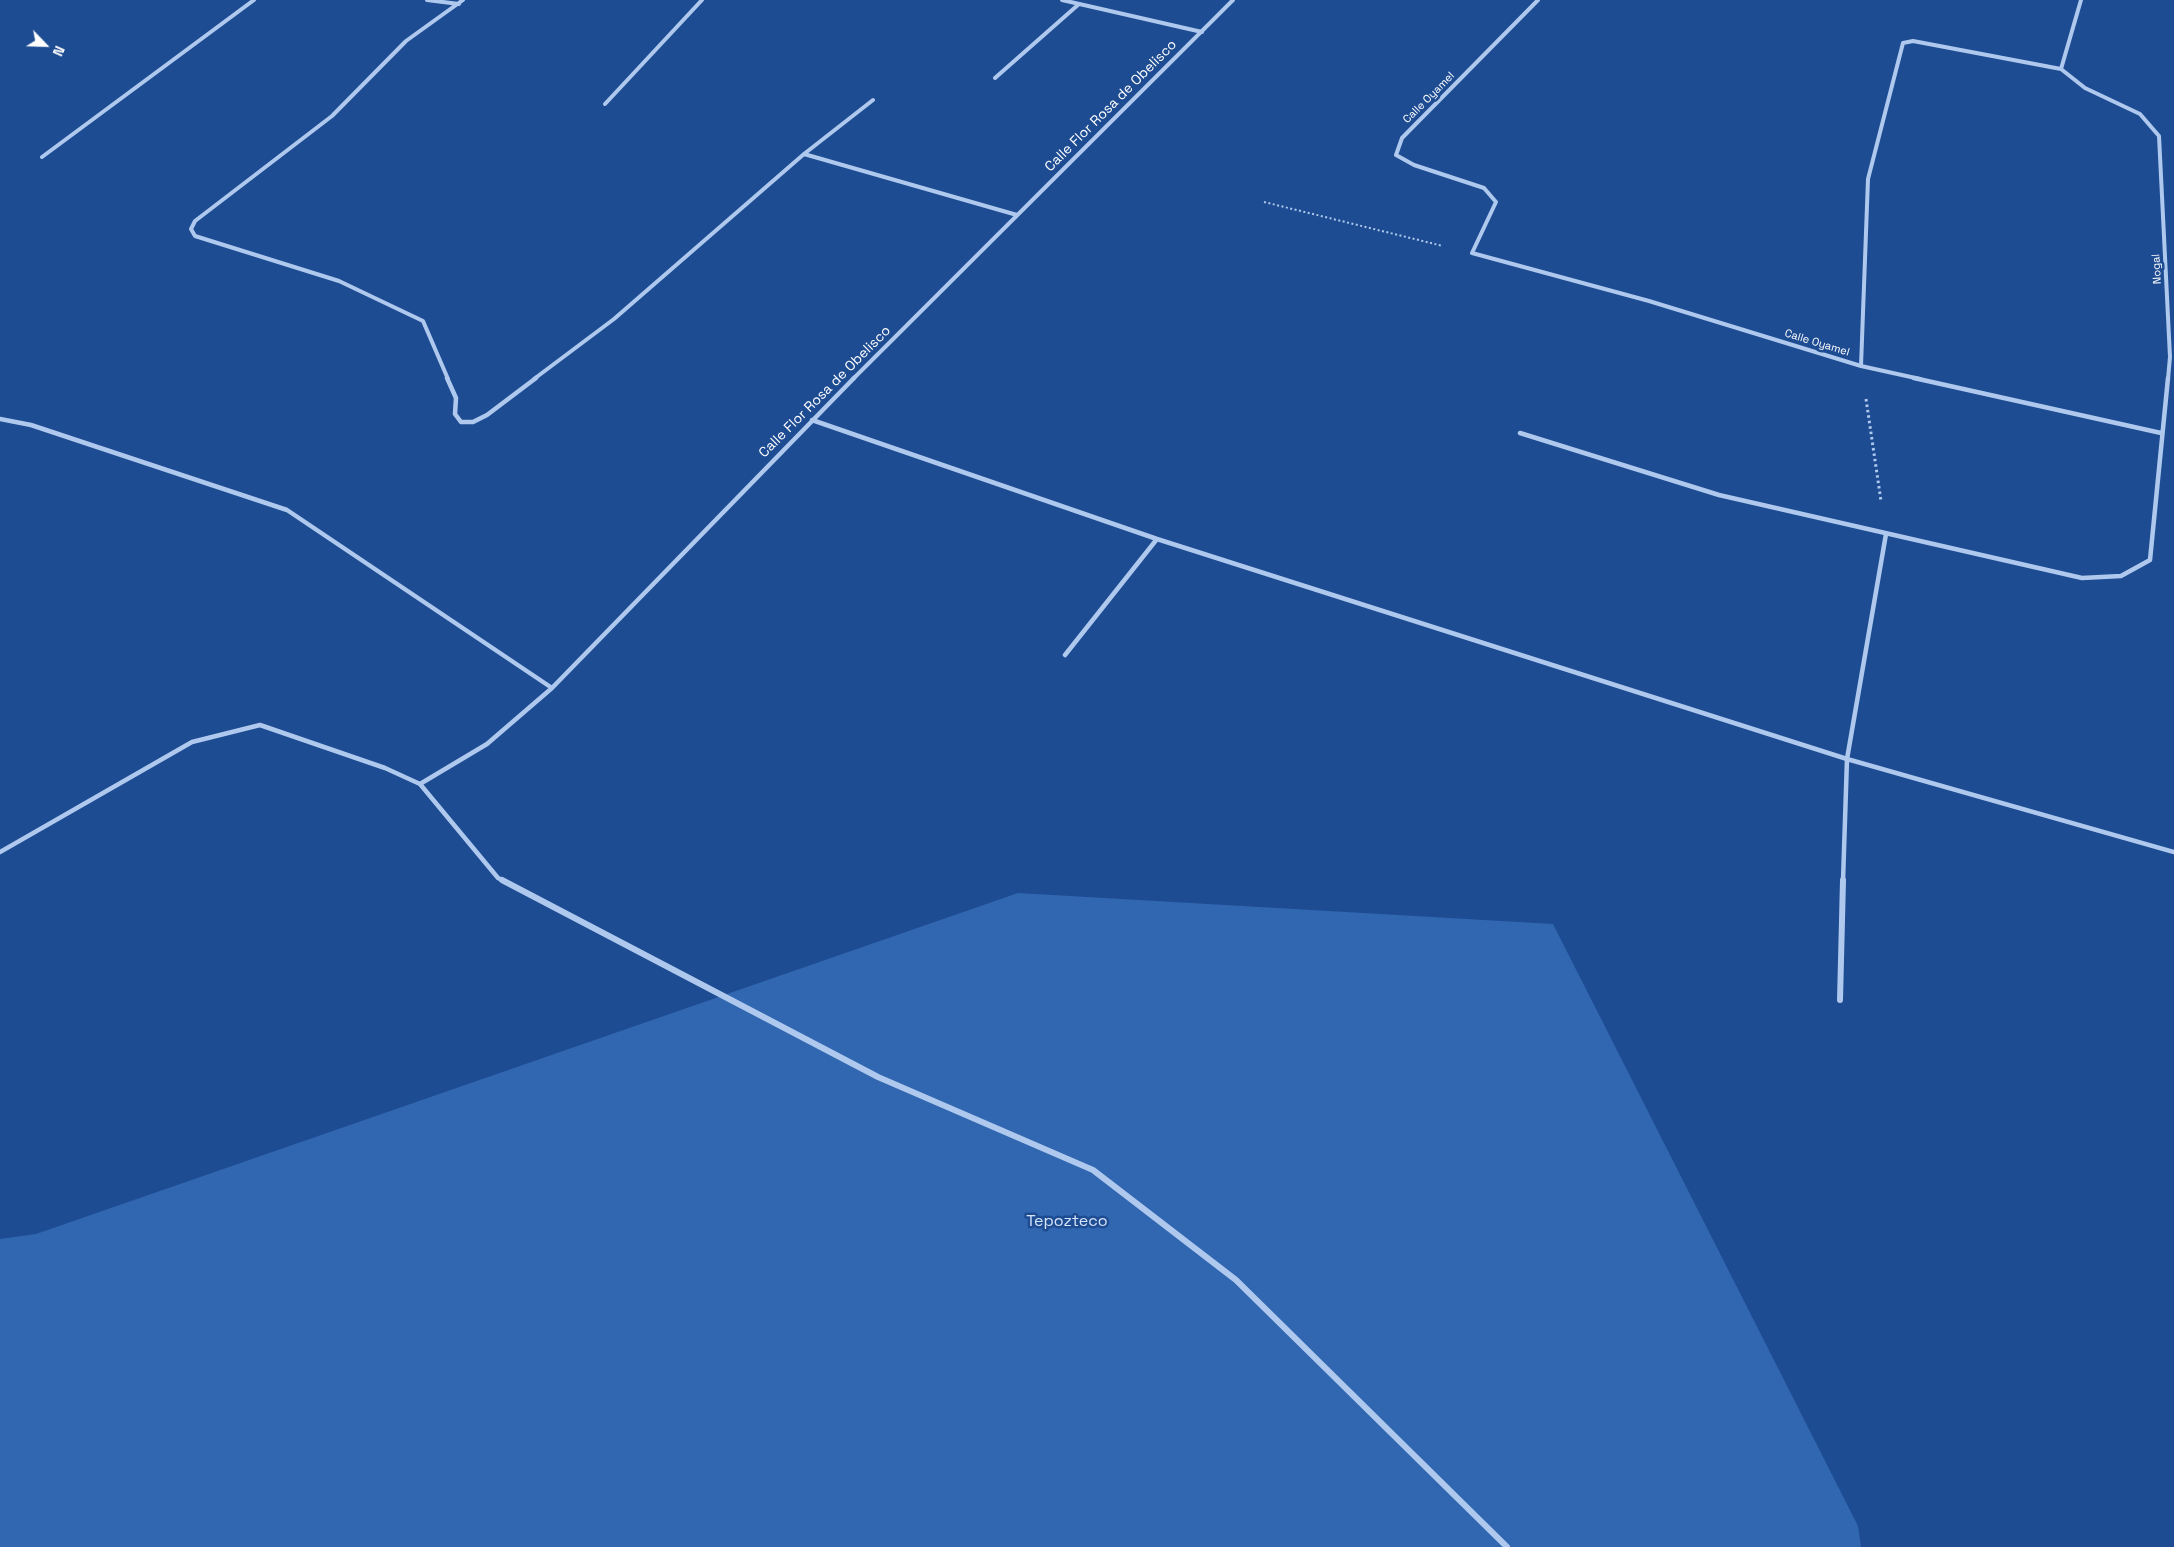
<!DOCTYPE html>
<html>
<head>
<meta charset="utf-8">
<style>
  body { margin:0 }
  #map { position:relative; width:2174px; height:1547px; overflow:hidden; background:#1e4c92; font-family:"Space Grotesk",sans-serif }
  canvas { display:block }
  .north { position:absolute; left:20px; top:20px; width:50px; height:50px; -webkit-text-stroke:4px #1e4c92; paint-order:stroke; rotate:114deg; font-size:14px; font-weight:700; line-height:20px; text-align:center; color:#fff }
  .north::after { content:''; display:block; margin:auto; width:18px; height:22px; background:#fff; clip-path:polygon(50% 0,100% 100%,50% 72%,0 100%) }
</style>
</head>
<body>
<div id="map">
<canvas width="2174" height="1547"></canvas>
<div class="north">N</div>
</div>
<script>
const g = document.querySelector('canvas').getContext('2d');
g.lineJoin = 'round';
function fill(path, color) { g.fillStyle = color; g.fill(path, 'evenodd'); }
const poly = rows => new Path2D(rows.map(r => 'M' + r).join(''));
function stroke(path, color, width, dash) { g.strokeStyle = color; g.lineWidth = width; g.lineCap = dash ? 'butt' : 'round'; g.setLineDash(dash || []); g.stroke(path); }
function label(font, color, halo, rows, align = 'center') {
  g.font = font + ' "Space Grotesk",sans-serif'; g.lineWidth = 5; g.setLineDash([]); g.textBaseline = 'middle'; g.strokeStyle = halo; g.fillStyle = color; for (const [text, x, y, turn = 0] of rows) {
    g.save(); g.translate(x, y); g.rotate((+turn || 0) * Math.PI / 180); g.textAlign = isNaN(turn) ? turn : align; if (halo) g.strokeText(text, 0, 0); g.fillText(text, 0, 0); g.restore();
  }
}
fill(poly([
  [1018,893,1553,924,1858,1526,1861,1547,0,1547,0,1239,36,1234]
]), '#3166b0');
stroke(poly([
  [1264,202,1443,246]
]), '#afc9ee', 2, [2, 2.5]);
stroke(poly([
  [1866,399,1881,501]
]), '#afc9ee', 3, [2.5, 3]);
stroke(poly([
  [427,0,459,4],
  [1062,0,1202,32],
  [1538,0,1402,138,1396,155,1414,165,1484,188,1496,202,1472,253,1649,301,1861,366,1920,379],
  [2081,0,2061,69,2085,88,2140,114,2159,136,2170,357,2168,379],
  [995,78,1079,4],
  [605,104,702,0],
  [804,154,1017,215],
  [42,157,254,0],
  [1861,366,1868,179,1903,43,1913,41,2061,69],
  [448,379,423,321,339,281,195,236,191,229,195,221,332,116,406,41,463,0],
  [534,379,614,319,804,154,873,100],
  [853,379,1233,0]
]), '#afc9ee', 4);
stroke(poly([
  [447,378,456,398,455,414,461,422,473,422,487,415,536,378],
  [1914,378,2161,433],
  [0,419,31,425,287,510,552,688],
  [812,420,1157,539,1847,759,2174,852],
  [1520,433,1719,495,2082,578,2121,576,2150,560,2168,378],
  [1065,655,1157,539],
  [420,784,487,744,552,688,854,378],
  [0,852,192,742,260,725,385,768,420,784,498,878,504,881],
  [1843,881,1847,759,1886,534]
]), '#afc9ee', 4.5);
stroke(poly([
  [502,880,878,1077,1093,1170,1236,1280,1507,1547],
  [1840,1000,1843,880]
]), '#afc9ee', 6);
label('11px', '#fff', '#1e4c92', [
  ["Calle Oyamel",1429,98,-45],
  ["Nogal",2157,269,-93],
  ["Calle Oyamel",1817,343,17]
]);
label('14px', '#fff', '#1e4c92', [
  ["Calle Flor Rosa de Obelisco",1111,106,-45],
  ["Calle Flor Rosa de Obelisco",825,392,-45]
]);
label('16px', '#d5e4fa', '#1e4c92', [
  ["Tepozteco",1067,1222]
]);
</script>
</body>
</html>
